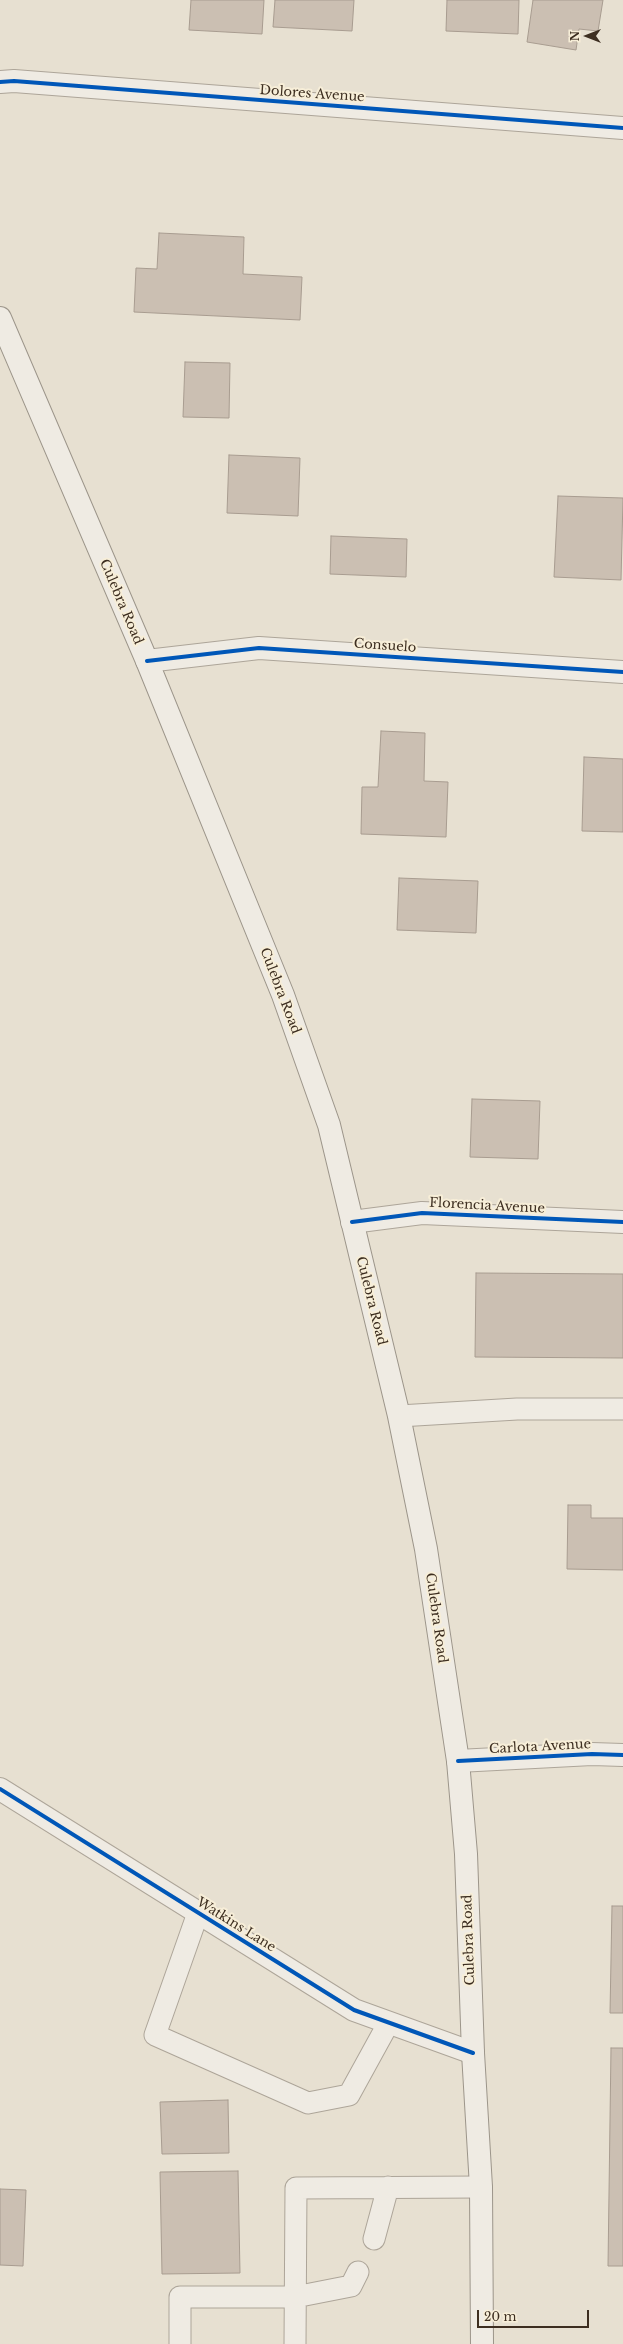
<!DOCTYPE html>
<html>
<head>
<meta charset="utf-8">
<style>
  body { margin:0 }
  #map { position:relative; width:623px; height:2344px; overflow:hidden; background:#e7e0d1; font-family:"Libre Baskerville",serif }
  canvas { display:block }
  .north { position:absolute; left:567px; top:16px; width:40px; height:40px; -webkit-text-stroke:3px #f7eed8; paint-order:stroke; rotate:270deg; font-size:11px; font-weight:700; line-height:16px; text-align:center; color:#3d2e20 }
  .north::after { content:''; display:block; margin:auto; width:14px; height:18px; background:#3d2e20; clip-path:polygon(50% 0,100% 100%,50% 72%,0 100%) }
  .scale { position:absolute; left:477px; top:2310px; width:112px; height:18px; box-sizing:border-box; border:2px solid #3d2e20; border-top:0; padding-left:5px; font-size:12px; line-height:14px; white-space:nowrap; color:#3d2e20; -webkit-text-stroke:3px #f7eed8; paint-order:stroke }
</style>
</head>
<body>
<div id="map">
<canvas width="623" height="2344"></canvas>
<div class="north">N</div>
<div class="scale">20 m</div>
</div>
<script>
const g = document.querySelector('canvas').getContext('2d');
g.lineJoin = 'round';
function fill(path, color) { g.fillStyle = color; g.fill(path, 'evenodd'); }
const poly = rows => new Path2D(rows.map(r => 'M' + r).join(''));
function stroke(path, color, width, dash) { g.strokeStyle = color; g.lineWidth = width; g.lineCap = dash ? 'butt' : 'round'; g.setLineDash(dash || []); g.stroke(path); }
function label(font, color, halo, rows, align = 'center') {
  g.font = font + ' "Libre Baskerville",serif'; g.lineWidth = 4; g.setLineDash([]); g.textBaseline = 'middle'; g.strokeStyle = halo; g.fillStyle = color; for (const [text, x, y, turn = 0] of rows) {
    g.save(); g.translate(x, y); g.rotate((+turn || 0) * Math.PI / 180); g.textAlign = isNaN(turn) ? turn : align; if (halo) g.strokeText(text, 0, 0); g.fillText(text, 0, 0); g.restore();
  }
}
const building = poly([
  [191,0,264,0,262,34,189,30,191,0],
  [275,0,354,0,352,31,273,27,275,0],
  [447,0,519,0,518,34,446,31,447,0],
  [533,0,603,0,598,31,579,29,576,50,527,42,533,0],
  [159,233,244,237,243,274,302,277,300,320,134,312,136,268,157,269,159,233],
  [185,362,230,363,229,418,183,417,185,362],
  [229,455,300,458,298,516,227,513,229,455],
  [558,496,623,498,621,580,554,577,558,496],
  [331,536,407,539,406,577,330,574,331,536],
  [381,731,425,733,424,781,448,782,446,837,361,834,362,787,378,787,381,731],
  [584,757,623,759,623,832,582,831,584,757],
  [399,878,478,881,476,933,397,930,399,878],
  [472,1099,540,1101,538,1159,470,1157,472,1099],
  [476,1273,623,1274,623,1358,475,1357,476,1273],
  [568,1505,591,1505,591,1518,623,1518,623,1570,567,1569,568,1505],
  [612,1906,623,1906,623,2013,610,2013,612,1906],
  [611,2048,623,2048,623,2266,608,2266,611,2048],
  [228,2100,229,2153,162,2154,160,2102,228,2100],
  [238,2171,240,2273,162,2274,160,2172,238,2171],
  [0,2189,26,2190,23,2266,0,2265,0,2189]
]);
fill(building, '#cbbfb2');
stroke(building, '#a89c90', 1);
const service = poly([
  [399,1416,517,1409,623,1409],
  [198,1913,155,2035,308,2103,349,2095,388,2024],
  [374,2239,388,2187],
  [180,2344,180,2297,295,2297,351,2286,358,2272],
  [295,2344,296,2188,481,2187]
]);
const minor = poly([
  [0,82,14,81,623,128],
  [147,661,259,648,623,672],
  [352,1222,422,1213,623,1222],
  [458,1761,592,1754,623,1755]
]);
const tertiary = poly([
  [0,1789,354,2010,473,2053]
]);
const secondary = poly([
  [0,318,147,661,283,995,329,1125,399,1416,426,1549,458,1761,466,1854,473,2053,481,2187,482,2344]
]);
stroke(service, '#ada599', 23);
stroke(minor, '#ada599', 24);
stroke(tertiary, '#ada599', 24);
stroke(secondary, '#9c958a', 24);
stroke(service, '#efebe3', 21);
stroke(minor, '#efebe3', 22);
stroke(tertiary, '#efebe3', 22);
stroke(secondary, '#efebe3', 22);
stroke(poly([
  [0,82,14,81,623,128],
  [147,661,259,648,623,672],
  [352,1222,422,1213,623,1222],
  [458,1761,592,1754,623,1755],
  [0,1789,354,2010,473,2053]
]), '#0057b8', 4);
label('13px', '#3d2e20', '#f7eed8', [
  ["Dolores Avenue",312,94,4],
  ["Culebra Road",121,602,67],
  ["Consuelo",385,646,4],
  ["Culebra Road",280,991,69],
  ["Florencia Avenue",487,1206,3],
  ["Culebra Road",371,1301,76],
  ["Culebra Road",436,1618,82],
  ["Carlota Avenue",540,1747,-3],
  ["Watkins Lane",236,1925,32],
  ["Culebra Road",469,1940,-92]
]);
</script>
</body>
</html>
